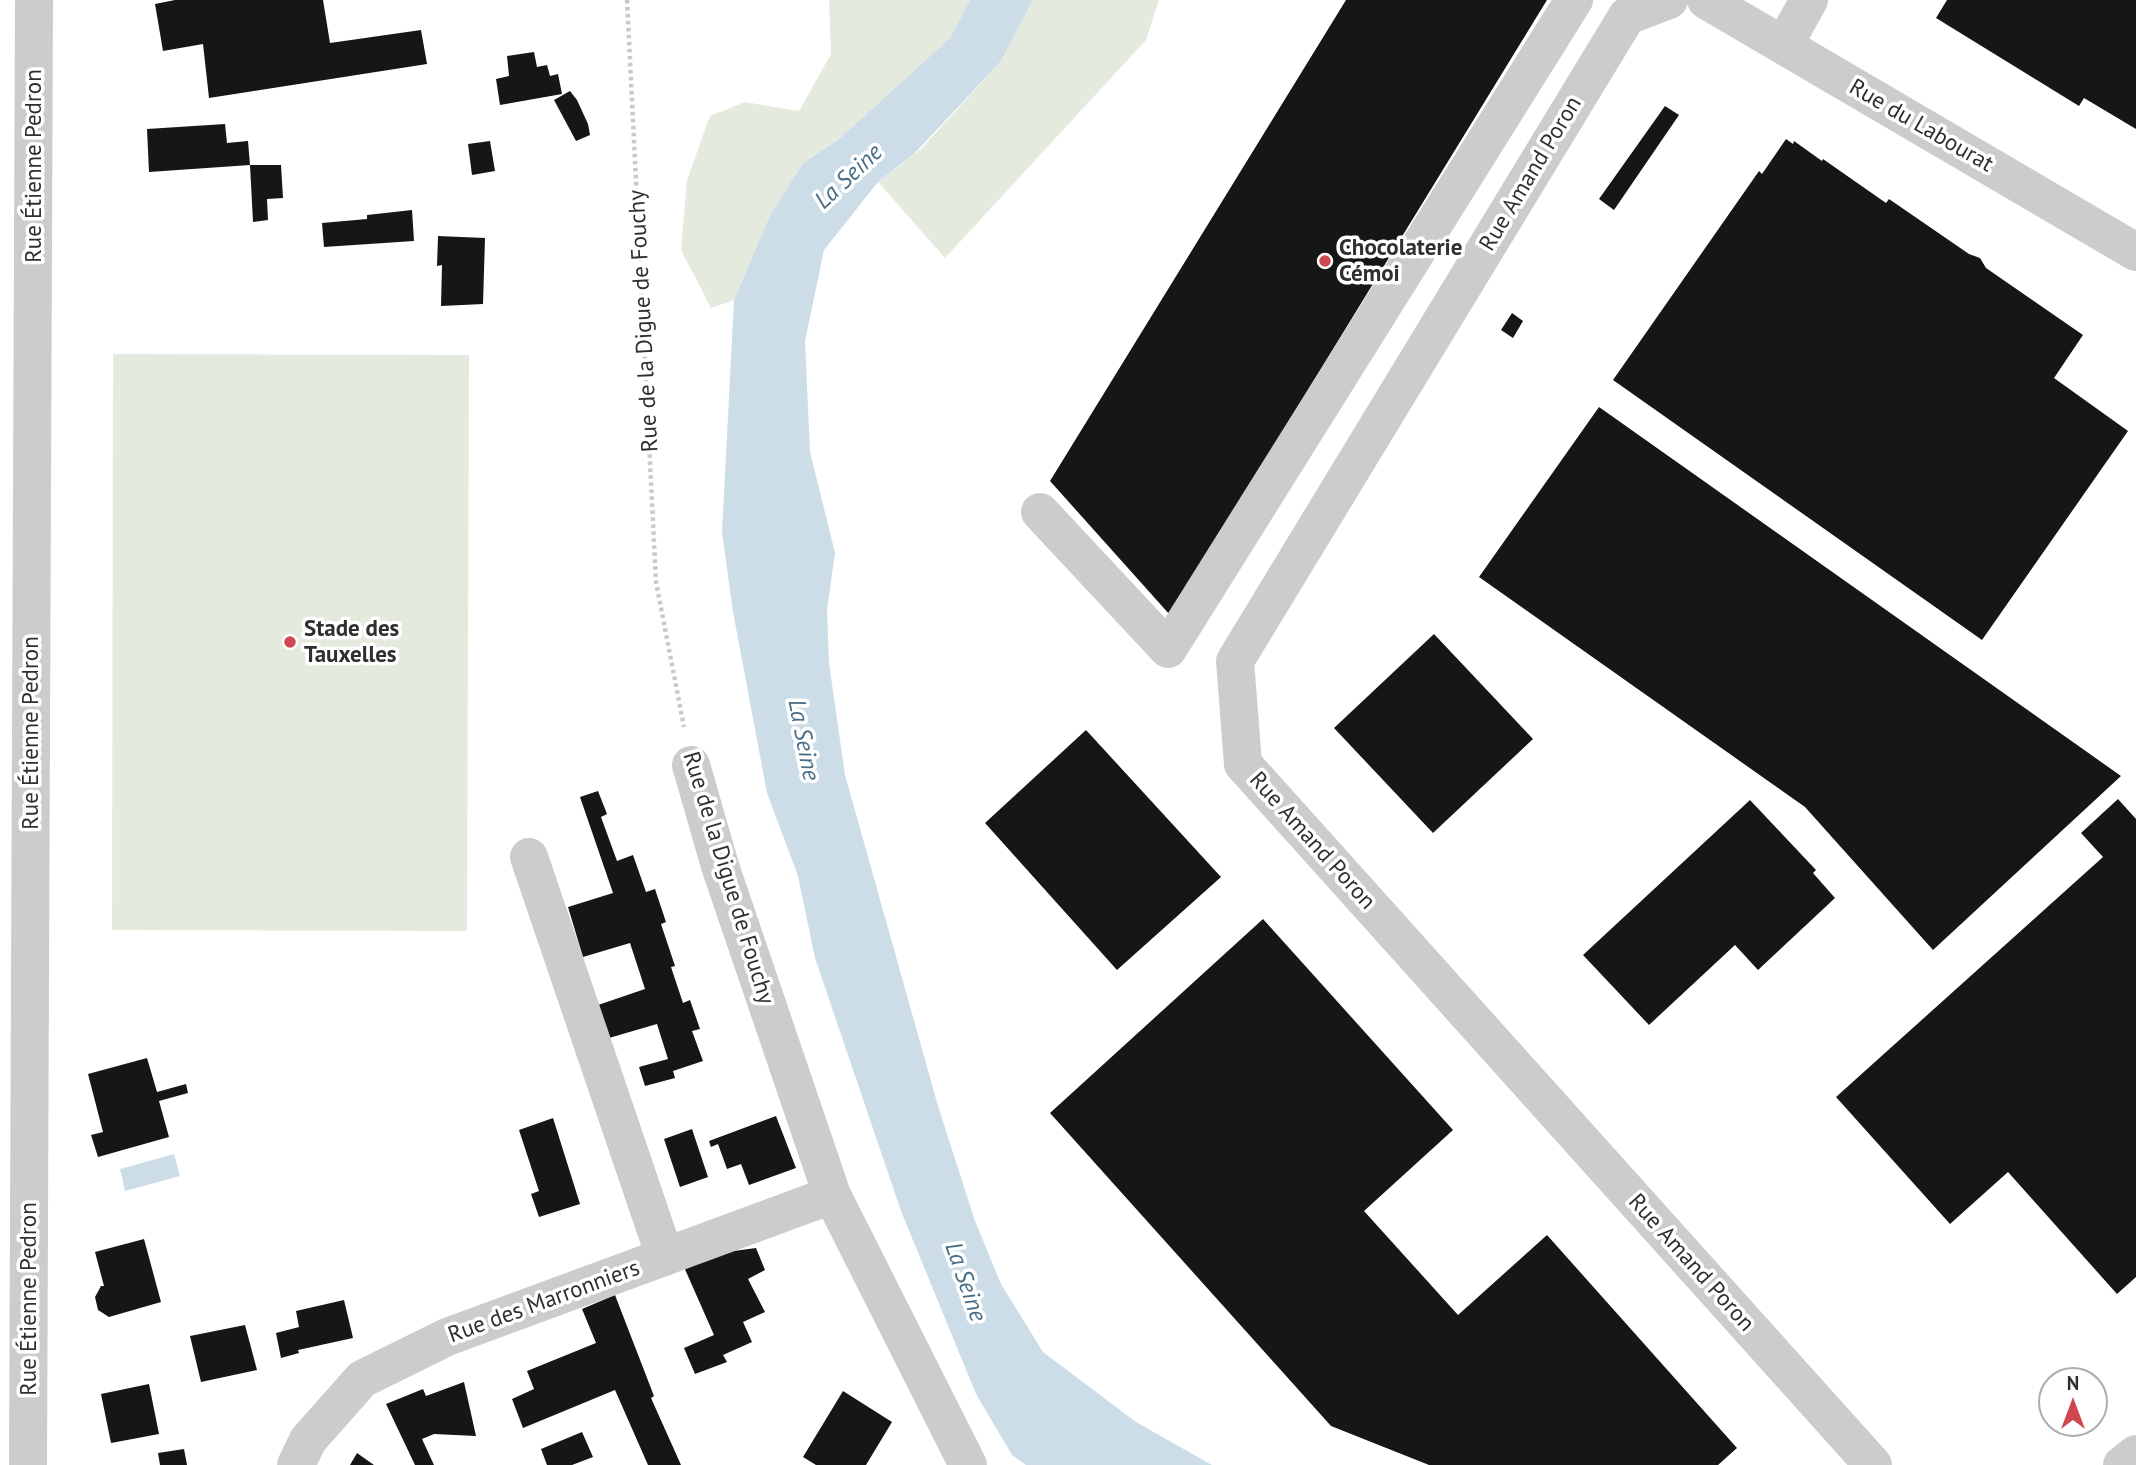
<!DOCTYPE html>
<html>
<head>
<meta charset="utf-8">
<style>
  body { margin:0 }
  #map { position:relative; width:2136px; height:1465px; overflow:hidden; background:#fff; font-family:"PT Sans",sans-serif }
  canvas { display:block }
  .north { position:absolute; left:2038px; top:1367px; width:70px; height:70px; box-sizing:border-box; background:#fff; border:2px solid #acacac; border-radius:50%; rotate:0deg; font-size:19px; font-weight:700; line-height:28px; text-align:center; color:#2f2f2f }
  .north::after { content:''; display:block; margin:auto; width:24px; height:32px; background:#cf4750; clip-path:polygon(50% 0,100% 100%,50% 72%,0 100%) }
</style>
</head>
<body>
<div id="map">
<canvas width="2136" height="1465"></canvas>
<div class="north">N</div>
</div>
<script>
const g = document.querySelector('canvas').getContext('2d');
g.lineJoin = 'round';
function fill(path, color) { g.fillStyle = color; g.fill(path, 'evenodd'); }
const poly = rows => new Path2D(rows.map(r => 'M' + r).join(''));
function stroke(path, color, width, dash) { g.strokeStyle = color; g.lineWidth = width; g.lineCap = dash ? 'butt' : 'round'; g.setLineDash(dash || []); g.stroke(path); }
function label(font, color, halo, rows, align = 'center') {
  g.font = font + ' "PT Sans",sans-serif'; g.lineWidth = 7; g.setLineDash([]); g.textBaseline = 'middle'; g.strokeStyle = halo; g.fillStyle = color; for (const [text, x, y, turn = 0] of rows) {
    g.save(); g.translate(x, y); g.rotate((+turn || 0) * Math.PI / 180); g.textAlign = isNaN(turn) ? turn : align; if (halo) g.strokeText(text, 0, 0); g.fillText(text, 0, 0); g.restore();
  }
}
fill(poly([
  [829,0,970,0,950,38,839,139,803,163,770,215,734,300,711,308,681,250,687,180,710,116,745,102,799,111,831,54],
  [1033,0,1159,0,1146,40,945,258,878,182,921,149,1001,61],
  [113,354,469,355,467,931,112,930]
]), '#e4eade');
fill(poly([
  [970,0,1033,0,1001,61,915,153,878,182,824,250,805,341,810,452,835,553,827,610,829,663,845,775,938,1106,975,1221,1001,1284,1043,1352,1136,1422,1212,1465,1026,1465,1012,1455,976,1394,901,1211,815,958,798,876,767,793,733,612,722,532,734,300,770,215,803,163,839,139,950,38],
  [174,1154,180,1176,125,1191,120,1169]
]), '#cddde7');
fill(poly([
  [175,0,323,0,330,43,421,30,427,64,209,98,203,44,163,51,155,4],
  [1346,0,1547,0,1170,615,1050,481],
  [1947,0,2136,0,2136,129,2084,98,2079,106,1936,18],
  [534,52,537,67,547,65,550,76,558,74,562,94,500,105,496,79,509,76,507,56],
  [570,91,577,100,588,124,590,135,576,141,554,100],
  [1665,106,1679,115,1614,210,1599,199],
  [225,124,227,143,248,141,250,165,149,172,147,129],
  [1786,139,1793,144,1794,141,1822,161,1823,159,1886,203,1889,199,1969,254,1980,258,1986,268,2083,335,2054,378,2128,431,1982,640,1613,380,1759,171,1762,174],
  [490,141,495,171,472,175,468,144],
  [250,165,281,165,283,198,267,199,268,220,253,222],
  [412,210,414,241,324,247,322,223,367,219,367,215],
  [438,236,485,238,483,304,441,306,442,265,437,266],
  [1512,313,1523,321,1513,338,1501,330],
  [1599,407,2121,776,1933,950,1805,807,1479,577],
  [1434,634,1533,739,1433,833,1334,728],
  [1086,730,1221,877,1117,970,985,823],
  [598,791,607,814,601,817,617,861,633,855,646,892,655,889,666,922,661,924,675,966,671,967,683,1003,690,1000,700,1029,692,1031,703,1061,673,1071,675,1078,645,1086,639,1067,668,1059,657,1024,609,1038,598,1005,645,989,630,943,583,957,568,907,613,893,580,797],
  [2118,799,2136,819,2136,1277,2117,1294,2008,1172,1950,1224,1836,1097,2103,857,2081,833],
  [1750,800,1816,870,1813,873,1835,898,1758,970,1735,945,1649,1025,1583,955],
  [1263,919,1453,1130,1364,1211,1458,1315,1547,1235,1737,1448,1718,1465,1429,1465,1331,1426,1050,1113],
  [147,1058,157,1092,186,1084,188,1093,159,1101,169,1137,98,1157,91,1135,103,1132,88,1074],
  [776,1116,796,1168,749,1185,741,1164,727,1169,718,1144,711,1147,709,1141],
  [553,1118,580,1204,539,1217,531,1194,539,1191,519,1130],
  [692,1129,708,1177,680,1187,664,1139],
  [144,1239,161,1302,109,1317,98,1310,95,1297,101,1286,104,1286,95,1252],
  [756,1248,765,1270,748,1279,765,1312,743,1322,752,1342,723,1355,727,1362,695,1374,684,1348,714,1335,684,1267,719,1253],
  [615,1295,654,1396,651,1398,681,1465,648,1465,615,1390,523,1428,512,1399,534,1389,527,1371,596,1343,582,1309],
  [344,1300,353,1338,298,1350,299,1353,281,1358,276,1333,299,1327,296,1311],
  [245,1325,257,1370,201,1382,190,1336],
  [464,1382,476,1436,434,1434,422,1439,434,1465,415,1465,386,1404,423,1389,426,1396],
  [149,1384,159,1434,111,1443,101,1394],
  [843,1391,892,1422,866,1465,816,1465,803,1457],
  [582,1432,593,1457,572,1465,547,1465,541,1449],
  [184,1449,187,1465,160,1465,158,1453],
  [357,1453,374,1465,350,1465]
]), '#161616');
stroke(poly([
  [627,0,656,582,684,727]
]), '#c9c9c9', 4.5, [3.5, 3.5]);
stroke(poly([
  [1669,0,1627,16,1235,661,1243,764,1873,1465],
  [1706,0,2136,252],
  [1784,45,1809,0],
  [1040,512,1168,649,1574,0],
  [691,765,720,866,832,1195,968,1465],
  [529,857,665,1257],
  [28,1465,34,0],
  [296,1465,308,1440,362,1379,447,1337,832,1195],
  [2122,1465,2136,1454]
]), '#ccc', 38);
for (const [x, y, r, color] of [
  [1325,261,7,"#cf4750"],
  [290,642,7,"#cf4750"]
]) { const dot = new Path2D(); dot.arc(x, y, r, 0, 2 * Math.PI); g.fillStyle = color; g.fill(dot); stroke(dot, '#fff', 2.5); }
label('23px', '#2f2f2f', '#fff', [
  ["Rue du Labourat",1921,126,30],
  ["Rue Étienne Pedron",34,166,-90],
  ["Rue Amand Poron",1531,174,-59],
  ["Rue de la Digue de Fouchy",644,321,-93],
  ["Rue Étienne Pedron",31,733,-90],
  ["Rue Amand Poron",1312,841,48],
  ["Rue de la Digue de Fouchy",728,878,73],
  ["Rue Amand Poron",1691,1263,48],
  ["Rue Étienne Pedron",29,1299,-90],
  ["Rue des Marronniers",544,1302,-20]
]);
label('bold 23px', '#2f2f2f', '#fff', [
  ["Chocolaterie",1339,248],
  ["Cémoi",1339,274],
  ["Stade des",304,629],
  ["Tauxelles",304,655]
], 'left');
label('italic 24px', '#476d86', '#fff', [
  ["La Seine",849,177,-43],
  ["La Seine",803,740,79],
  ["La Seine",965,1282,71]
]);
</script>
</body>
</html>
